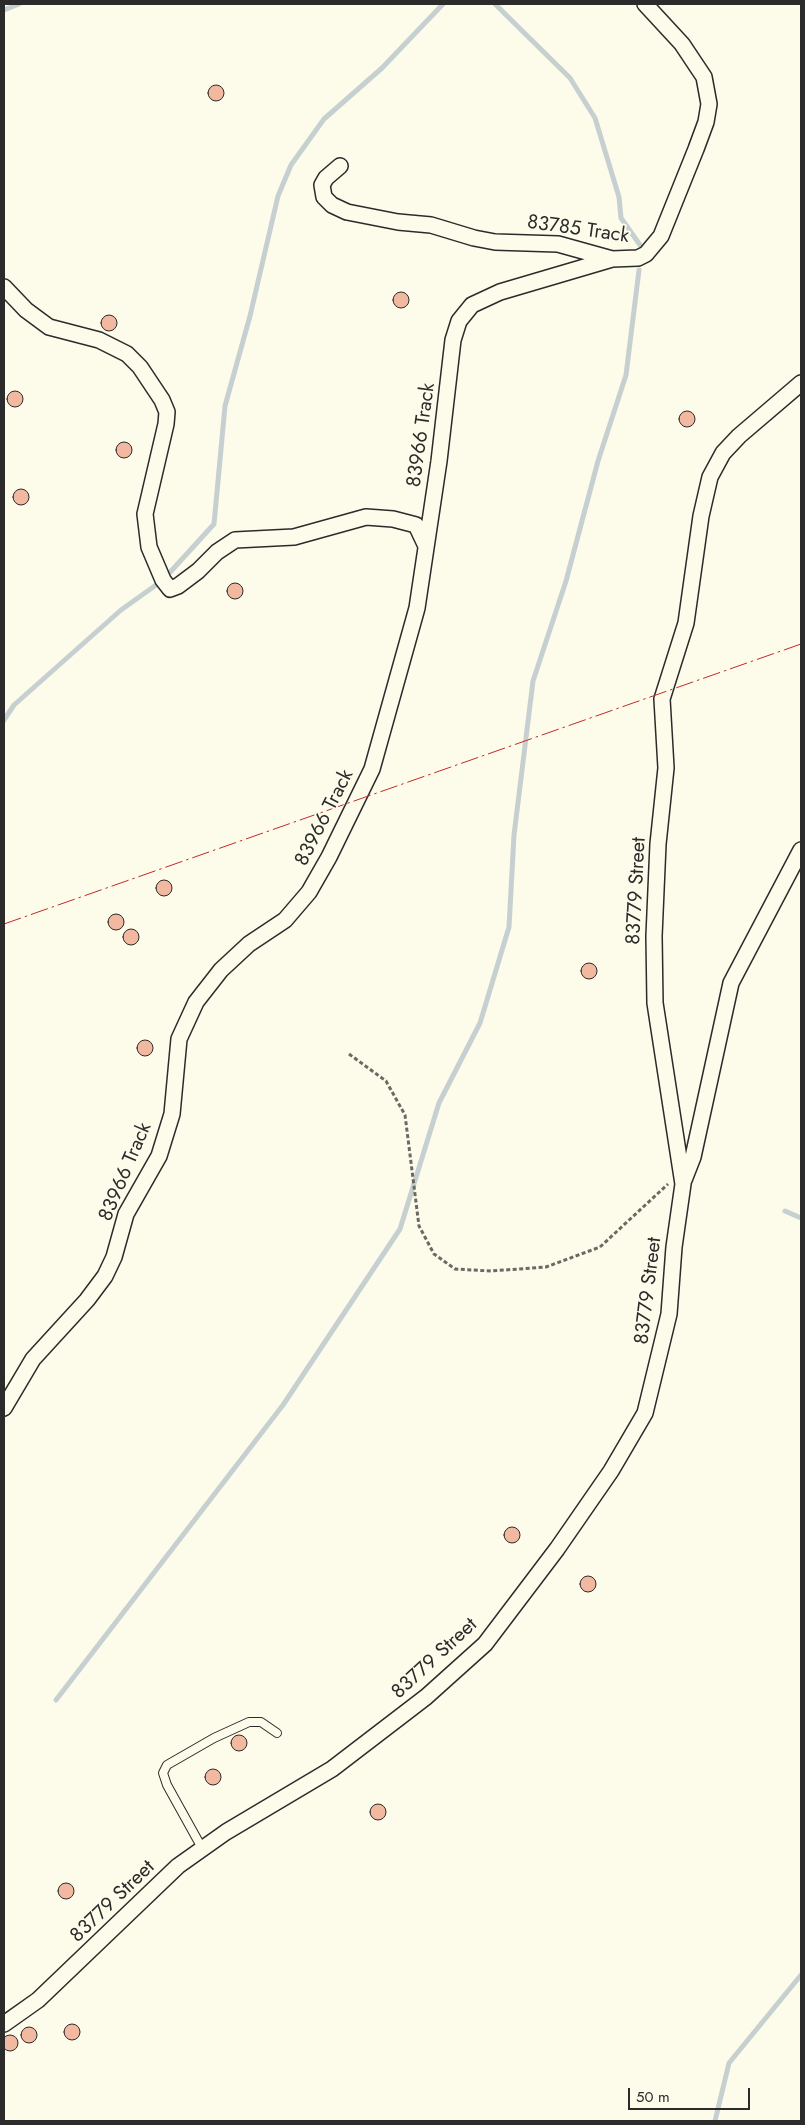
<!DOCTYPE html>
<html>
<head>
<meta charset="utf-8">
<style>
  body { margin:0 }
  #map { position:relative; width:805px; height:2125px; overflow:hidden; background:#fdfbea; font-family:Jost,sans-serif }
  canvas { display:block }
  .frame { position:absolute; inset:0; border:5px solid #2b2b2b; pointer-events:none }
  .scale { position:absolute; left:628px; top:2088px; width:122px; height:22px; box-sizing:border-box; border:2px solid #2b2b2b; border-top:0; padding-left:6px; font-size:15px; line-height:18px; white-space:nowrap; color:#2b2b2b; -webkit-text-stroke:4px #fdfbea; paint-order:stroke }
</style>
</head>
<body>
<div id="map">
<canvas width="805" height="2125"></canvas>
<div class="frame"></div>
<div class="scale">50 m</div>
</div>
<script>
const g = document.querySelector('canvas').getContext('2d');
g.lineJoin = 'round';
const poly = rows => new Path2D(rows.map(r => 'M' + r).join(''));
function stroke(path, color, width, dash) { g.strokeStyle = color; g.lineWidth = width; g.lineCap = dash ? 'butt' : 'round'; g.setLineDash(dash || []); g.stroke(path); }
function fill(path, color) { g.fillStyle = color; g.fill(path, 'evenodd'); }
function label(font, color, halo, rows, align = 'center') {
  g.font = font + ' Jost,sans-serif'; g.lineWidth = 4; g.setLineDash([]); g.textBaseline = 'middle'; g.strokeStyle = halo; g.fillStyle = color; for (const [text, x, y, turn = 0] of rows) {
    g.save(); g.translate(x, y); g.rotate((+turn || 0) * Math.PI / 180); g.textAlign = isNaN(turn) ? turn : align; if (halo) g.strokeText(text, 0, 0); g.fillText(text, 0, 0); g.restore();
  }
}
stroke(poly([
  [495,4,570,78,595,118,619,197,621,218,640,245],
  [4,10,19,4],
  [4,720,14,705,121,610,163,580,214,524,225,406,250,316,278,196,291,165,324,119,382,68,443,4],
  [785,1211,801,1218],
  [56,1700,283,1405,400,1229,439,1103,480,1023,509,927,514,835,533,681,566,581,598,461,626,375,639,270],
  [715,2121,729,2063,801,1975]
]), '#c7d0d0', 5);
const building = poly([
  '208 93a8 8 0 1 1 16 0a8 8 0 1 1-16 0Z',
  '393 300a8 8 0 1 1 16 0a8 8 0 1 1-16 0Z',
  '101 323a8 8 0 1 1 16 0a8 8 0 1 1-16 0Z',
  '7 399a8 8 0 1 1 16 0a8 8 0 1 1-16 0Z',
  '679 419a8 8 0 1 1 16 0a8 8 0 1 1-16 0Z',
  '116 450a8 8 0 1 1 16 0a8 8 0 1 1-16 0Z',
  '13 497a8 8 0 1 1 16 0a8 8 0 1 1-16 0Z',
  '227 591a8 8 0 1 1 16 0a8 8 0 1 1-16 0Z',
  '156 888a8 8 0 1 1 16 0a8 8 0 1 1-16 0Z',
  '108 922a8 8 0 1 1 16 0a8 8 0 1 1-16 0Z',
  '123 937a8 8 0 1 1 16 0a8 8 0 1 1-16 0Z',
  '581 971a8 8 0 1 1 16 0a8 8 0 1 1-16 0Z',
  '137 1048a8 8 0 1 1 16 0a8 8 0 1 1-16 0Z',
  '504 1535a8 8 0 1 1 16 0a8 8 0 1 1-16 0Z',
  '580 1584a8 8 0 1 1 16 0a8 8 0 1 1-16 0Z',
  '231 1743a8 8 0 1 1 16 0a8 8 0 1 1-16 0Z',
  '205 1777a8 8 0 1 1 16 0a8 8 0 1 1-16 0Z',
  '370 1812a8 8 0 1 1 16 0a8 8 0 1 1-16 0Z',
  '58 1891a8 8 0 1 1 16 0a8 8 0 1 1-16 0Z',
  '64 2032a8 8 0 1 1 16 0a8 8 0 1 1-16 0Z',
  '21 2035a8 8 0 1 1 16 0a8 8 0 1 1-16 0Z',
  '2 2043a8 8 0 1 1 16 0a8 8 0 1 1-16 0Z'
]);
fill(building, '#f2b8a0');
stroke(building, '#2b2b2b', 1);
const lane = poly([
  [202,1848,167,1785,163,1773,167,1765,214,1738,249,1722,261,1722,277,1733]
]);
const street = poly([
  [340,166,326,178,322,185,324,197,332,205,347,212,398,222,431,225,474,238,495,242,558,244,612,259,638,258,646,254,661,236,696,149,706,122,709,104,704,77,682,44,645,4],
  [4,287,26,310,49,327,99,340,127,354,140,367,162,400,167,412,166,424,145,514,149,547,163,580,170,589,178,586,198,571,217,552,235,540,294,537,366,517,393,519,416,525,425,544],
  [684,1180,693,1157,731,983,801,850],
  [4,1408,33,1359,87,1300,105,1276,114,1257,126,1214,159,1156,172,1114,179,1039,196,1002,221,970,249,944,285,920,309,892,329,857,372,769,417,608,439,461,453,340,459,321,472,305,500,292,612,259],
  [4,2024,38,2000,178,1866,226,1832,332,1769,426,1697,485,1644,557,1549,611,1471,645,1413,669,1314,674,1247,683,1184,655,1003,654,936,658,844,666,768,662,699,686,623,701,516,710,477,723,453,739,436,801,383]
]);
stroke(lane, '#2b2b2b', 10);
stroke(street, '#2b2b2b', 18);
stroke(poly([
  [349,1054,386,1081,405,1115,419,1226,434,1254,455,1269,491,1271,546,1267,600,1247,668,1184]
]), '#6a6964', 3, [4, 2.5]);
stroke(lane, '#fdfbea', 8);
stroke(street, '#fdfbea', 15);
stroke(poly([
  [4,924,801,644]
]), '#c62828', 1, [18, 4, 2.5, 4]);
label('20px', '#2b2b2b', '#fdfbea', [
  ["83785 Track",578,230,8],
  ["83966 Track",422,435,-82],
  ["83966 Track",325,818,-63],
  ["83779 Street",637,891,-87],
  ["83966 Track",126,1172,-67],
  ["83779 Street",649,1291,-83],
  ["83779 Street",435,1659,-43],
  ["83779 Street",113,1902,-44]
]);
</script>
</body>
</html>
